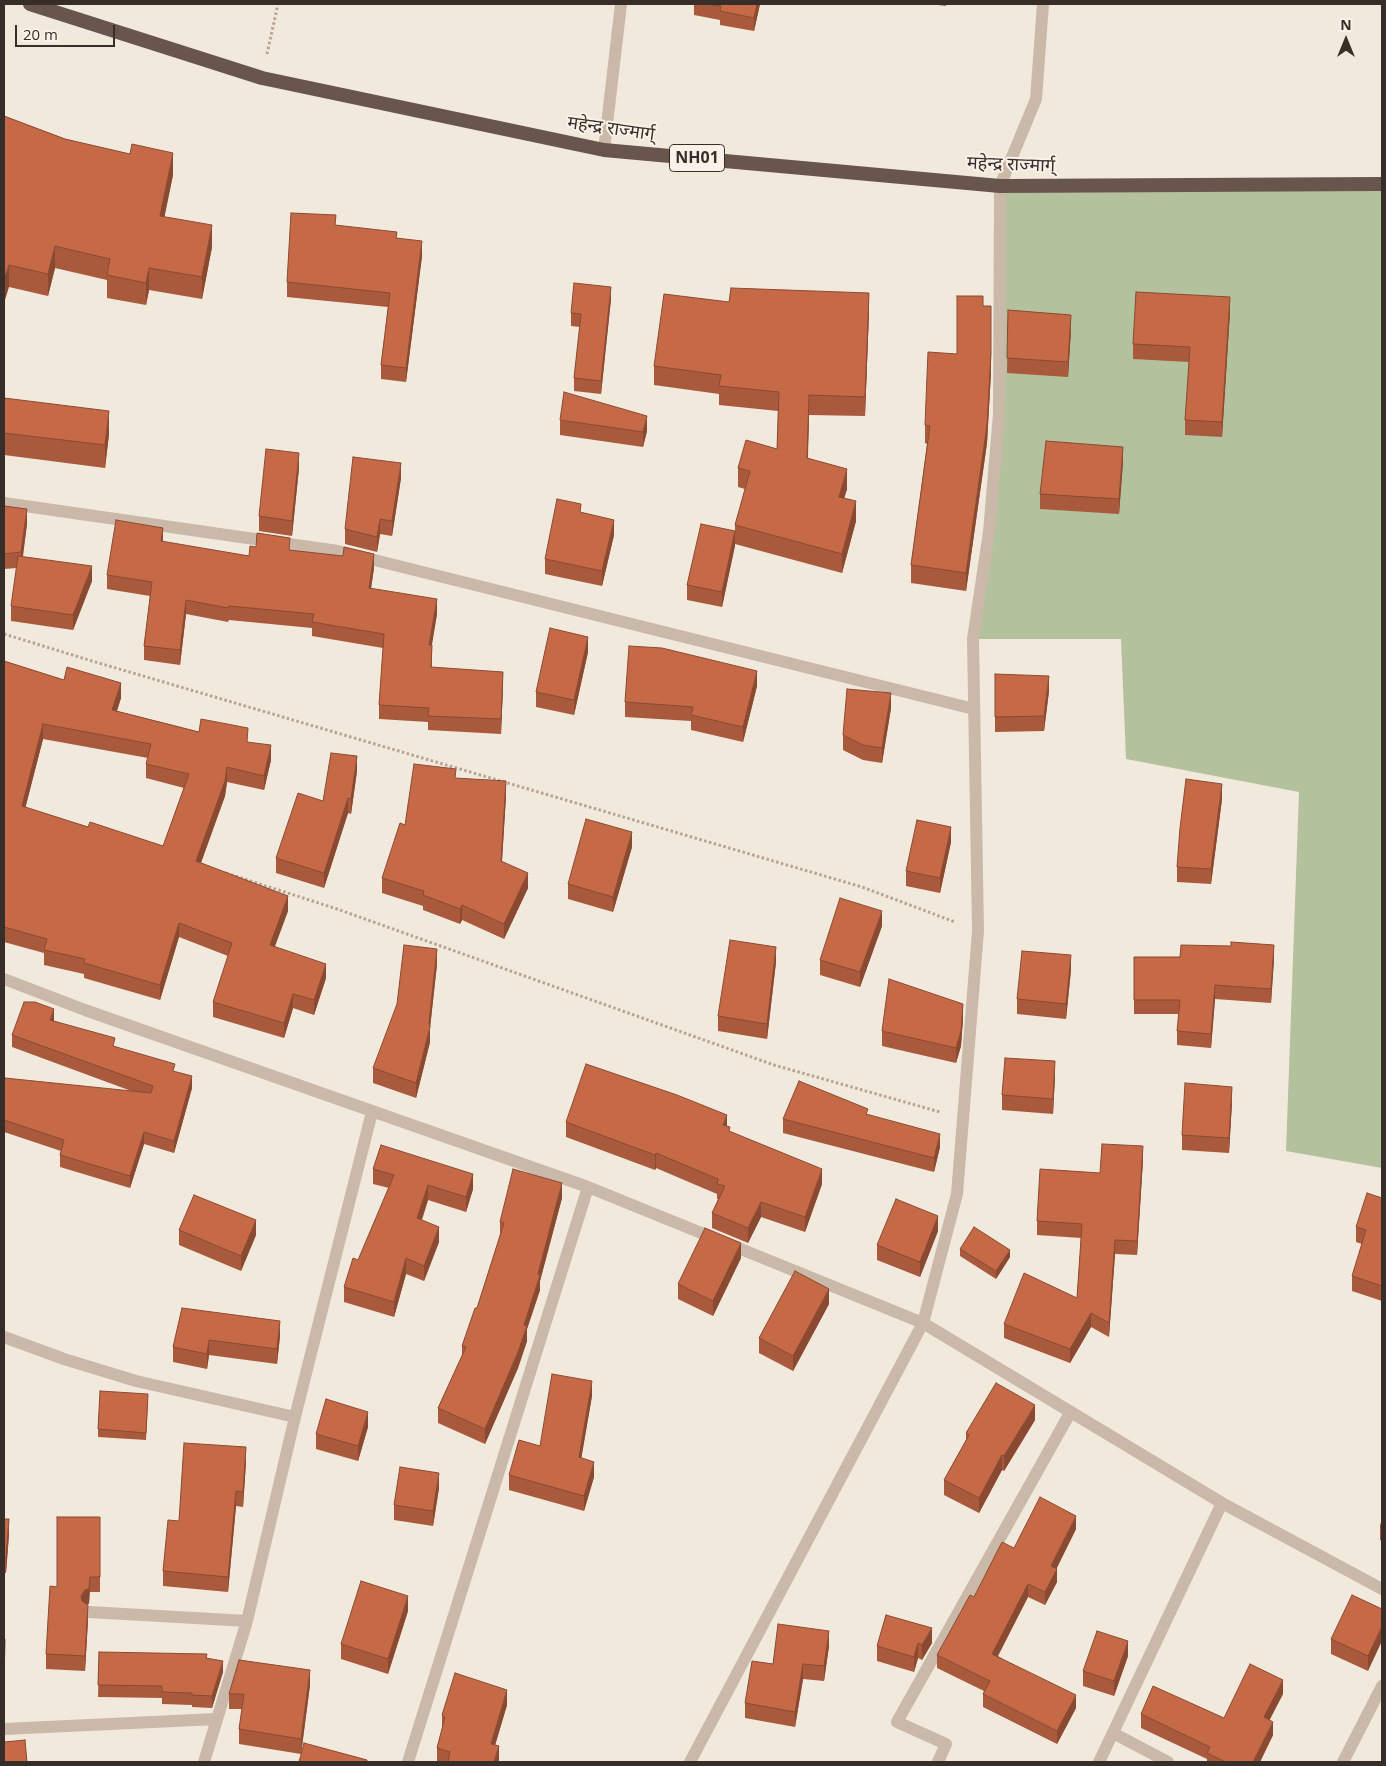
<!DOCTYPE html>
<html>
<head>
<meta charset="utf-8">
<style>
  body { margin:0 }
  #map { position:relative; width:1386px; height:1766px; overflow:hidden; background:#f2e9dd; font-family:"Open Sans",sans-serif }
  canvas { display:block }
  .frame { position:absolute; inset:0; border:5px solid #372e29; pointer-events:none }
  .north { position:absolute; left:1321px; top:15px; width:50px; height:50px; -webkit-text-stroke:4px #faf2e9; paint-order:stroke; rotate:0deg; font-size:14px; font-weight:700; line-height:20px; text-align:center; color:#372e29 }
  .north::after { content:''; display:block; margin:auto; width:18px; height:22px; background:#372e29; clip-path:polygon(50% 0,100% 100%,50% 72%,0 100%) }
  .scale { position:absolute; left:15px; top:25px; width:100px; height:22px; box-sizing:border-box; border:2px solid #372e29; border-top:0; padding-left:6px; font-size:15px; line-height:18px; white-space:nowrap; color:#372e29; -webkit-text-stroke:4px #faf2e9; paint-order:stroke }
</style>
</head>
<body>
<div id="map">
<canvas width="1386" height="1766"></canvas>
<div class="frame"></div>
<div class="north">N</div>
<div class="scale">20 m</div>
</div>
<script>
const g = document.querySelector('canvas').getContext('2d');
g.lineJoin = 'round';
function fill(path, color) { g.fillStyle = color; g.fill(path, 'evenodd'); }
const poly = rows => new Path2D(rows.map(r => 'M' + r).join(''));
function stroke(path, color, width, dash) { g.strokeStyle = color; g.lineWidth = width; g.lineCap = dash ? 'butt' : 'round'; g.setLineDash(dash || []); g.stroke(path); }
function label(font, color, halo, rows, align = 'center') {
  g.font = font + ' "Open Sans","Noto Sans Devanagari",sans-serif'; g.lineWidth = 4; g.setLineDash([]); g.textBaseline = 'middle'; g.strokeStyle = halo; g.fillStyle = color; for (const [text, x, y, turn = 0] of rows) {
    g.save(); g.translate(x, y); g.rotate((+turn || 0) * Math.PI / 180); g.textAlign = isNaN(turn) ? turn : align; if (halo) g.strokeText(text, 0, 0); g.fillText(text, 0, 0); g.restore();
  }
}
fill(poly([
  [1382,184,1382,1168,1286,1151,1299,792,1126,759,1121,639,973,639,999,414,1000,186]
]), '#b4c19d');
stroke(poly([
  [267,54,278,4],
  [4,634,92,661,862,887,955,922],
  [226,873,337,909,774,1065,940,1112]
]), '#b6a393', 3, [2.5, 2.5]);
stroke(poly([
  [604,150,621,4],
  [4,503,338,551,974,709],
  [4,979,85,1010,588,1187,923,1323,1222,1503,1382,1589],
  [4,1337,64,1359,136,1381,295,1417],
  [89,1612,247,1621],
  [4,1729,216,1719],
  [1113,1733,1168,1762],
  [204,1762,247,1621,295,1417,372,1112],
  [408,1762,588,1187],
  [690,1762,923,1323,957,1194,978,931,973,639,989,532,999,414,1000,186,1036,99,1043,4],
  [938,1762,946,1744,897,1722,1070,1413],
  [1099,1762,1222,1503],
  [1343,1762,1382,1686]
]), '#cab9a9', 12);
stroke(poly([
  [30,4,262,78,604,150,1000,186,1382,184]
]), '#68564d', 14);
fill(poly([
  [694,4,760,4,754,31,720,25,720,20,694,15],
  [930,4,946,4,946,6],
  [1137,4,1151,4,1150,5],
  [4,116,65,139,173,175,164,217,212,247,202,299,149,290,146,305,107,298,107,280,55,268,48,296,9,287],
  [336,225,397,238,422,256,406,382,381,379,381,365,388,307,287,297,287,282],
  [611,299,601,394,574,391,574,378,580,327,571,326,571,313],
  [729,302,869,312,865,416,809,415,808,458,847,489,844,498,856,521,842,573,735,544,722,607,687,600,687,585,735,531,735,525,745,489,738,487,738,468,777,449,778,411,719,405,719,394,654,385,654,366],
  [983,306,991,372,987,443,966,591,911,583,911,565,927,444,925,443,925,425,957,354],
  [1008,310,1071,330,1068,377,1007,373],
  [1230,312,1222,437,1185,435,1185,420,1189,362,1133,359,1133,344],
  [4,398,109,434,105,468,4,455],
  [560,420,647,431,643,447,560,435],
  [1123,462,1119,514,1040,509,1040,494],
  [299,468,292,536,259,531,259,516],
  [401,478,392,536,380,534,377,552,345,544,345,529],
  [4,506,27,524,23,557,92,581,73,630,11,621,11,606,17,568,4,569],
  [614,535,602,586,545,574,545,559],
  [163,542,249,556,290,550,374,568,371,588,437,614,432,645,432,667,503,686,501,734,428,730,428,722,379,719,379,705,383,648,312,636,312,628,229,620,228,622,186,614,180,665,144,660,144,646,150,596,107,589,107,575],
  [588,652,574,715,536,707,536,692],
  [4,661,121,698,117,711,199,732,248,742,271,760,264,790,227,782,225,796,201,863,288,911,274,947,326,978,314,1015,293,1008,284,1038,213,1017,213,1002,228,956,179,937,160,1000,84,978,84,974,44,965,44,953,4,942],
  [43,739,148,758,146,764,146,778,184,788,163,846,88,827,25,808],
  [995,674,1049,691,1044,731,995,732],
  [757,686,743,742,691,730,691,721,625,717,625,702],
  [891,708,882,763,863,760,843,750,843,735],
  [357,771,351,814,348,813,324,888,276,873,276,858,323,801],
  [456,778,506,796,502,861,528,888,504,939,462,920,460,924,423,910,423,906,382,893,382,878,405,825],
  [1222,799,1211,884,1177,882,1177,867],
  [951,842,940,893,906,886,906,871],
  [632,847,613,912,568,899,568,884],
  [882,926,860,987,820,975,820,960],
  [1134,957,1274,959,1271,1003,1215,999,1211,1048,1177,1045,1177,1031,1179,1014,1134,1014],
  [776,962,767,1039,718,1031,718,1016],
  [437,964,430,1028,430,1042,416,1098,373,1083,373,1068],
  [1071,970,1066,1019,1017,1014,1017,999],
  [963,1019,961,1046,956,1063,882,1046,882,1031],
  [54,1021,175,1072,192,1088,174,1153,144,1144,130,1188,60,1167,60,1155,61,1151,4,1132,4,1082,134,1092,12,1047,12,1035],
  [1055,1076,1053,1114,1002,1110,1002,1095],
  [1232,1102,1229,1153,1182,1150,1182,1135],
  [868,1115,940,1147,934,1172,783,1133,783,1119],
  [566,1122,727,1126,730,1132,822,1184,805,1232,761,1217,748,1243,712,1228,712,1213,718,1199,717,1199,717,1194,656,1168,655,1170,566,1137],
  [1143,1160,1137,1255,1115,1254,1109,1337,1091,1327,1070,1363,1004,1338,1004,1324,1077,1298,1081,1238,1037,1235,1037,1221,1100,1173],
  [373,1169,473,1189,466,1212,428,1200,422,1220,439,1242,424,1281,406,1274,394,1317,344,1302,344,1287,358,1260,389,1188,373,1184],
  [562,1198,540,1281,540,1290,527,1329,527,1341,518,1368,485,1444,438,1423,438,1408,462,1356,462,1346,477,1308,500,1236,500,1222],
  [1382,1198,1382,1301,1352,1291,1352,1276,1362,1244,1356,1242,1356,1227],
  [179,1230,256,1235,241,1271,179,1245],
  [938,1231,920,1277,877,1260,877,1245],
  [960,1249,1010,1257,996,1279,960,1256],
  [741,1258,713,1316,678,1299,678,1284],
  [829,1304,793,1371,759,1353,759,1338],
  [182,1308,280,1336,277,1364,209,1355,207,1369,173,1362,173,1347],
  [592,1396,581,1458,594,1477,584,1511,509,1490,509,1475],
  [148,1401,146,1440,98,1437,98,1429],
  [1035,1420,1004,1471,1002,1470,979,1513,944,1495,944,1480,966,1440,966,1433],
  [368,1427,358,1461,316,1449,316,1434],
  [246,1462,243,1507,236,1506,228,1592,163,1586,163,1571,179,1521],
  [439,1488,433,1526,394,1520,394,1505],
  [100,1517,100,1592,90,1592,89,1604,87,1604,88,1620,85,1671,46,1669,46,1654],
  [4,1519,9,1534,6,1573,4,1573],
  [1382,1520,1382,1541,1380,1540,1380,1525],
  [1076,1529,1056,1569,1057,1582,1045,1605,1028,1597,998,1656,1076,1708,1057,1744,983,1707,983,1694,984,1691,937,1668,937,1655,974,1597,1014,1548],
  [1382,1609,1368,1671,1331,1654,1331,1639],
  [408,1611,388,1674,341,1659,341,1644],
  [886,1615,932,1643,922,1660,918,1658,914,1672,877,1661,877,1646],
  [829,1646,824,1681,803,1679,795,1727,745,1718,745,1703,773,1664],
  [99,1652,207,1658,223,1672,212,1708,192,1707,192,1705,162,1704,162,1698,98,1697],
  [1128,1656,1114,1696,1083,1686,1083,1671],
  [310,1685,301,1754,239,1744,239,1729,242,1709,229,1709,229,1694],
  [1283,1694,1269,1720,1273,1735,1260,1762,1207,1762,1207,1759,1141,1728,1141,1714,1224,1718],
  [507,1705,495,1745,499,1761,498,1762,437,1762,437,1748,442,1730,442,1715]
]), '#a95a3d');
fill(poly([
  [757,4,760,4,754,31,754,18],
  [173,153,173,175,160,239,160,216],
  [212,225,212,247,202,299,202,277],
  [422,241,422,256,406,382,406,368],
  [55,246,55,268,48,296,48,274],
  [9,265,9,287,4,303,4,280],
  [149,268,149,290,146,305,146,283],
  [611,287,611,299,601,394,601,381],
  [869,293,869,312,865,416,865,397],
  [1230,297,1230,312,1222,437,1222,422],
  [991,306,991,372,987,443,966,591,966,573],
  [1071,315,1071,330,1068,377,1068,362],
  [809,395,809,415,807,477,807,458],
  [109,411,109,434,105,468,105,445],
  [647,416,647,431,643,447,643,432],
  [1123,447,1123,462,1119,514,1119,499],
  [299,453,299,468,292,536,292,521],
  [401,463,401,478,392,536,392,521],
  [847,469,847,489,839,516,839,497],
  [856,501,856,521,842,573,842,554],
  [27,509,27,524,21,567,21,552],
  [380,519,380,534,377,552,377,537],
  [614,520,614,535,602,586,602,571],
  [163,528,163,542,161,541],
  [735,531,735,546,722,607,722,592],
  [374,554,374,568,369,602,369,588],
  [92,566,92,581,73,630,73,615],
  [437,599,437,614,429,659,429,645],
  [186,600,186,614,180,665,180,650],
  [588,637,588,652,574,715,574,700],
  [757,671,757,686,743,742,743,727],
  [503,672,503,686,501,734,501,719],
  [1049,676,1049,691,1044,731,1044,716],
  [121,683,121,698,112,725,112,710],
  [891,693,891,708,882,763,882,748],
  [43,724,43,739,22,821,22,806],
  [271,745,271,760,264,790,264,776],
  [357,756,357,771,351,814,351,799],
  [227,767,227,782,225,796,196,876,196,861],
  [506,781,506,796,501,876,501,861],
  [1222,784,1222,799,1211,884,1211,869],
  [348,798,348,813,324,888,324,873],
  [951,827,951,842,940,893,940,878],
  [632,832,632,847,613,912,613,897],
  [528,873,528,888,504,939,504,924],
  [288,896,288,911,270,960,270,945],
  [462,905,462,920,460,924,460,909],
  [882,911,882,926,860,987,860,972],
  [179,923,179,937,160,1000,160,985],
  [1274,945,1274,959,1271,1003,1271,989],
  [776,947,776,962,767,1039,767,1024],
  [437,949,437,964,430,1028,430,1042,416,1098,416,1083,429,1023],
  [1071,955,1071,970,1066,1019,1066,1004],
  [326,964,326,978,314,1015,314,1000],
  [1215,985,1215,999,1211,1048,1211,1034],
  [293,994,293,1008,284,1038,284,1023],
  [963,1004,963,1019,961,1046,956,1063,956,1048],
  [54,1009,54,1022,50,1020],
  [1055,1061,1055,1076,1053,1114,1053,1099],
  [192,1076,192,1088,174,1153,174,1141],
  [1232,1087,1232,1102,1229,1153,1229,1138],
  [727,1115,727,1130,723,1125],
  [144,1132,144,1144,130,1188,130,1176],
  [940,1134,940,1147,934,1172,934,1158],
  [1143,1146,1143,1160,1137,1255,1137,1241],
  [656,1153,656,1168,655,1170,655,1155],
  [822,1169,822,1184,805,1232,805,1217],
  [473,1174,473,1189,466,1212,466,1197],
  [562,1183,562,1198,540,1281,540,1290,527,1329,527,1341,518,1368,485,1444,485,1429,524,1325],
  [428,1185,428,1200,417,1233,417,1218],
  [761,1202,761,1217,748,1243,748,1228],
  [938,1216,938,1231,920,1277,920,1262],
  [256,1220,256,1235,241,1271,241,1256],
  [439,1227,439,1242,424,1281,424,1266],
  [1115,1240,1115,1254,1109,1337,1109,1323],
  [741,1243,741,1258,713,1316,713,1301],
  [1010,1250,1010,1257,996,1279,996,1271],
  [406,1258,406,1274,394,1317,394,1302],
  [829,1289,829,1304,793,1371,793,1356],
  [1091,1313,1091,1327,1070,1363,1070,1349],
  [280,1321,280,1336,277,1364,277,1349],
  [209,1340,209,1355,207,1369,207,1354],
  [592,1381,592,1396,579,1472,579,1457],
  [1035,1405,1035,1420,1004,1471,1004,1456],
  [368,1412,368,1427,358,1461,358,1446],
  [246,1447,246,1462,243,1507,243,1492],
  [1002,1455,1002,1470,979,1513,979,1498],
  [594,1462,594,1477,584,1511,584,1496],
  [439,1473,439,1488,433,1526,433,1511],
  [236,1491,236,1506,228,1592,228,1577],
  [1076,1516,1076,1529,1051,1580,1051,1566],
  [9,1519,9,1534,6,1573,6,1558],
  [1057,1569,1057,1582,1045,1605,1045,1592],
  [90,1577,89,1604,85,1605,81,1611,81,1596],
  [1028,1584,1028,1597,992,1667,992,1654],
  [408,1596,408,1611,388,1674,388,1659],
  [88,1605,88,1620,85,1671,85,1656],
  [1382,1626,1382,1641,1368,1671,1368,1656],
  [932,1628,932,1643,922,1660,922,1645],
  [829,1631,829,1646,824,1681,824,1666],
  [5,1639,5,1654,4,1697,4,1682],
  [1128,1641,1128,1656,1114,1696,1114,1681],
  [918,1643,918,1658,914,1672,914,1657],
  [223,1661,223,1672,212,1708,212,1696],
  [803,1664,803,1679,795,1727,795,1712],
  [310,1670,310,1685,301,1754,301,1739],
  [1283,1680,1283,1694,1264,1731,1264,1717],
  [507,1690,507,1705,491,1759,491,1744],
  [1076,1695,1076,1708,1057,1744,1057,1731],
  [1273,1722,1273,1735,1260,1762,1253,1762],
  [499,1746,499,1761,498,1762,494,1762]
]), '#8a4a32');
const building = poly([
  [706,4,757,4,754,18,720,11,721,6,706,4],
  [4,116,65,139,130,154,132,144,173,153,160,216,212,225,202,277,149,268,146,283,107,275,110,259,55,246,48,274,9,265,4,280,4,116],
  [291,213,336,215,335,225,397,232,396,238,422,241,406,368,381,365,390,293,287,282,291,213],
  [574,283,611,287,601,381,574,378,581,314,571,313,574,283],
  [731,288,869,293,865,397,809,395,807,458,847,469,839,497,856,501,842,554,735,525,750,471,738,468,746,440,777,449,779,392,719,386,721,375,654,366,664,294,729,302,731,288],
  [1136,292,1230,297,1222,422,1185,420,1190,347,1133,344,1136,292],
  [957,296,983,296,983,306,991,306,991,354,987,425,966,573,911,565,930,426,925,425,928,352,957,354,957,296],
  [1008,310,1071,315,1068,362,1007,358,1008,310],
  [564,392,647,416,643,432,560,420,564,392],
  [4,398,109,411,105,445,4,433,4,398],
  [1046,441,1123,447,1119,499,1040,494,1046,441],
  [266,449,299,453,292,521,259,516,266,449],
  [353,457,401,463,392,521,380,519,377,537,345,529,353,457],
  [557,499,581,504,580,512,614,520,602,571,545,559,557,499],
  [4,506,27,509,21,552,4,554,4,506],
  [116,520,163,528,161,541,249,556,250,546,256,547,257,533,290,538,289,550,343,556,344,547,374,554,369,588,437,599,429,645,432,645,431,667,503,672,501,719,428,716,429,708,379,705,384,634,312,622,314,614,229,606,228,608,186,600,180,650,144,646,152,582,107,575,116,520],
  [701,524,735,531,722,592,687,585,701,524],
  [18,556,92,566,73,615,11,606,18,556],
  [550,628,588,637,574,700,536,692,550,628],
  [629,646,662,648,757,671,743,727,691,715,693,707,625,702,629,646],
  [4,661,64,680,67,667,121,683,112,710,199,732,201,719,248,728,247,742,271,745,264,776,227,767,225,781,196,861,288,896,270,945,326,964,314,1000,293,994,284,1023,213,1002,232,943,179,923,160,985,84,963,85,959,44,950,47,939,4,927,4,661],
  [43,724,151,744,146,764,189,774,163,846,90,822,88,827,22,806,43,724],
  [995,674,1049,676,1044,716,995,717,995,674],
  [847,689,891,693,882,748,863,745,843,735,847,689],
  [331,753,357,756,351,799,348,798,324,873,276,858,298,793,323,801,331,753],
  [414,764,456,769,455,778,506,781,501,861,528,873,504,924,462,905,460,909,423,895,424,891,382,878,400,823,405,825,414,764],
  [1186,779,1222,784,1211,869,1177,867,1180,828,1186,779],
  [586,819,632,832,613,897,568,884,586,819],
  [917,820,951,827,940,878,906,871,917,820],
  [840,898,882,911,860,972,820,960,840,898],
  [730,940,776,947,767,1024,718,1016,730,940],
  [1231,942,1274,945,1271,989,1215,985,1211,1034,1177,1031,1180,1000,1134,1000,1134,957,1180,957,1181,945,1231,946,1231,942],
  [404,945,437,949,429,1023,430,1027,416,1083,373,1068,397,1004,404,945],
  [1022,951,1071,955,1066,1004,1017,999,1022,951],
  [889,979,963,1004,961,1031,956,1048,882,1031,889,979],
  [24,1002,35,1002,54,1009,50,1020,115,1038,113,1046,175,1064,173,1071,192,1076,174,1141,144,1132,130,1176,60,1155,64,1140,4,1120,4,1082,5,1078,151,1093,153,1086,12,1035,24,1002],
  [1005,1058,1055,1061,1053,1099,1002,1095,1005,1058],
  [586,1064,677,1095,727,1115,723,1125,730,1127,729,1131,822,1169,805,1217,761,1202,748,1228,712,1213,725,1186,717,1184,718,1179,656,1153,655,1155,566,1122,586,1064],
  [799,1081,868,1109,866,1114,940,1134,934,1158,783,1119,799,1081],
  [1185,1083,1232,1087,1229,1138,1182,1135,1185,1083],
  [1102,1144,1143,1146,1137,1241,1115,1240,1109,1323,1091,1313,1070,1349,1004,1324,1024,1273,1077,1298,1082,1224,1037,1221,1040,1169,1100,1173,1102,1144],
  [381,1145,473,1174,466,1197,428,1185,417,1218,439,1227,424,1266,406,1258,394,1302,344,1287,353,1258,358,1260,394,1175,373,1169,381,1145],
  [513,1169,562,1183,538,1274,540,1275,524,1325,527,1326,518,1352,485,1429,438,1408,466,1347,462,1346,475,1308,477,1308,504,1223,500,1222,513,1169],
  [1367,1193,1382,1198,1382,1286,1352,1276,1366,1230,1356,1227,1367,1193],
  [194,1195,256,1220,241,1256,179,1230,194,1195],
  [896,1199,938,1216,920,1262,877,1245,896,1199],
  [974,1227,1010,1250,996,1271,960,1249,974,1227],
  [705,1228,741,1243,713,1301,678,1284,705,1228],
  [795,1271,829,1289,793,1356,759,1338,795,1271],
  [182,1308,280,1321,277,1349,209,1340,207,1354,173,1347,182,1308],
  [552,1374,592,1381,579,1457,594,1462,584,1496,509,1475,519,1440,540,1446,552,1374],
  [996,1383,1035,1405,1004,1456,1002,1455,979,1498,944,1480,969,1435,966,1433,996,1383],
  [100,1391,148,1394,146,1433,98,1429,100,1391],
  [326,1399,368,1412,358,1446,316,1434,326,1399],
  [184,1443,246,1447,243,1492,236,1491,228,1577,163,1571,168,1520,179,1521,184,1443],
  [400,1467,439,1473,433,1511,394,1505,400,1467],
  [1040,1497,1076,1516,1051,1566,1057,1569,1045,1592,1028,1584,992,1654,1076,1695,1057,1731,983,1694,990,1681,937,1655,970,1595,974,1597,1002,1542,1014,1548,1040,1497],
  [57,1517,100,1517,100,1577,90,1577,89,1589,85,1590,81,1596,82,1601,88,1605,85,1656,46,1654,50,1586,57,1587,57,1517],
  [4,1519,9,1519,6,1558,4,1558,4,1519],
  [361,1581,408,1596,388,1659,341,1644,361,1581],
  [1352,1595,1382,1609,1382,1626,1368,1656,1331,1639,1352,1595],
  [886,1615,932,1628,922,1645,918,1643,914,1657,877,1646,886,1615],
  [778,1624,829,1631,824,1666,803,1664,795,1712,745,1703,752,1661,773,1664,778,1624],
  [1097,1631,1128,1641,1114,1681,1083,1671,1097,1631],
  [4,1639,5,1639,4,1682,4,1639],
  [99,1652,207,1654,206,1658,223,1661,212,1696,192,1695,192,1693,162,1692,162,1686,98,1685,99,1652],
  [239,1660,310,1670,301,1739,239,1729,244,1694,229,1694,239,1660],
  [1250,1664,1283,1680,1264,1717,1273,1722,1253,1762,1226,1762,1207,1753,1210,1747,1141,1714,1153,1686,1224,1718,1250,1664],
  [455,1673,507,1690,491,1744,499,1746,494,1762,448,1762,450,1752,437,1748,445,1717,442,1715,455,1673],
  [25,1740,27,1762,4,1762,4,1742,25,1740],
  [304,1743,367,1760,367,1762,299,1762,304,1743]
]);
fill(building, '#c56947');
stroke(building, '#8a4a32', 1);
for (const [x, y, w] of [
  [697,158,55]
]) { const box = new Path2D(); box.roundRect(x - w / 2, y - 13.5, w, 27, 4); g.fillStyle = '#faf2e9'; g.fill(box); stroke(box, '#372e29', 1); }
label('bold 16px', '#372e29', null, [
  ["NH01",697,158]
]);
label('18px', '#372e29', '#faf2e9', [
  ["महेन्द्र राज्मार्ग्",611,129,8],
  ["महेन्द्र राज्मार्ग्",1011,165,2]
]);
</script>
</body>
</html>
